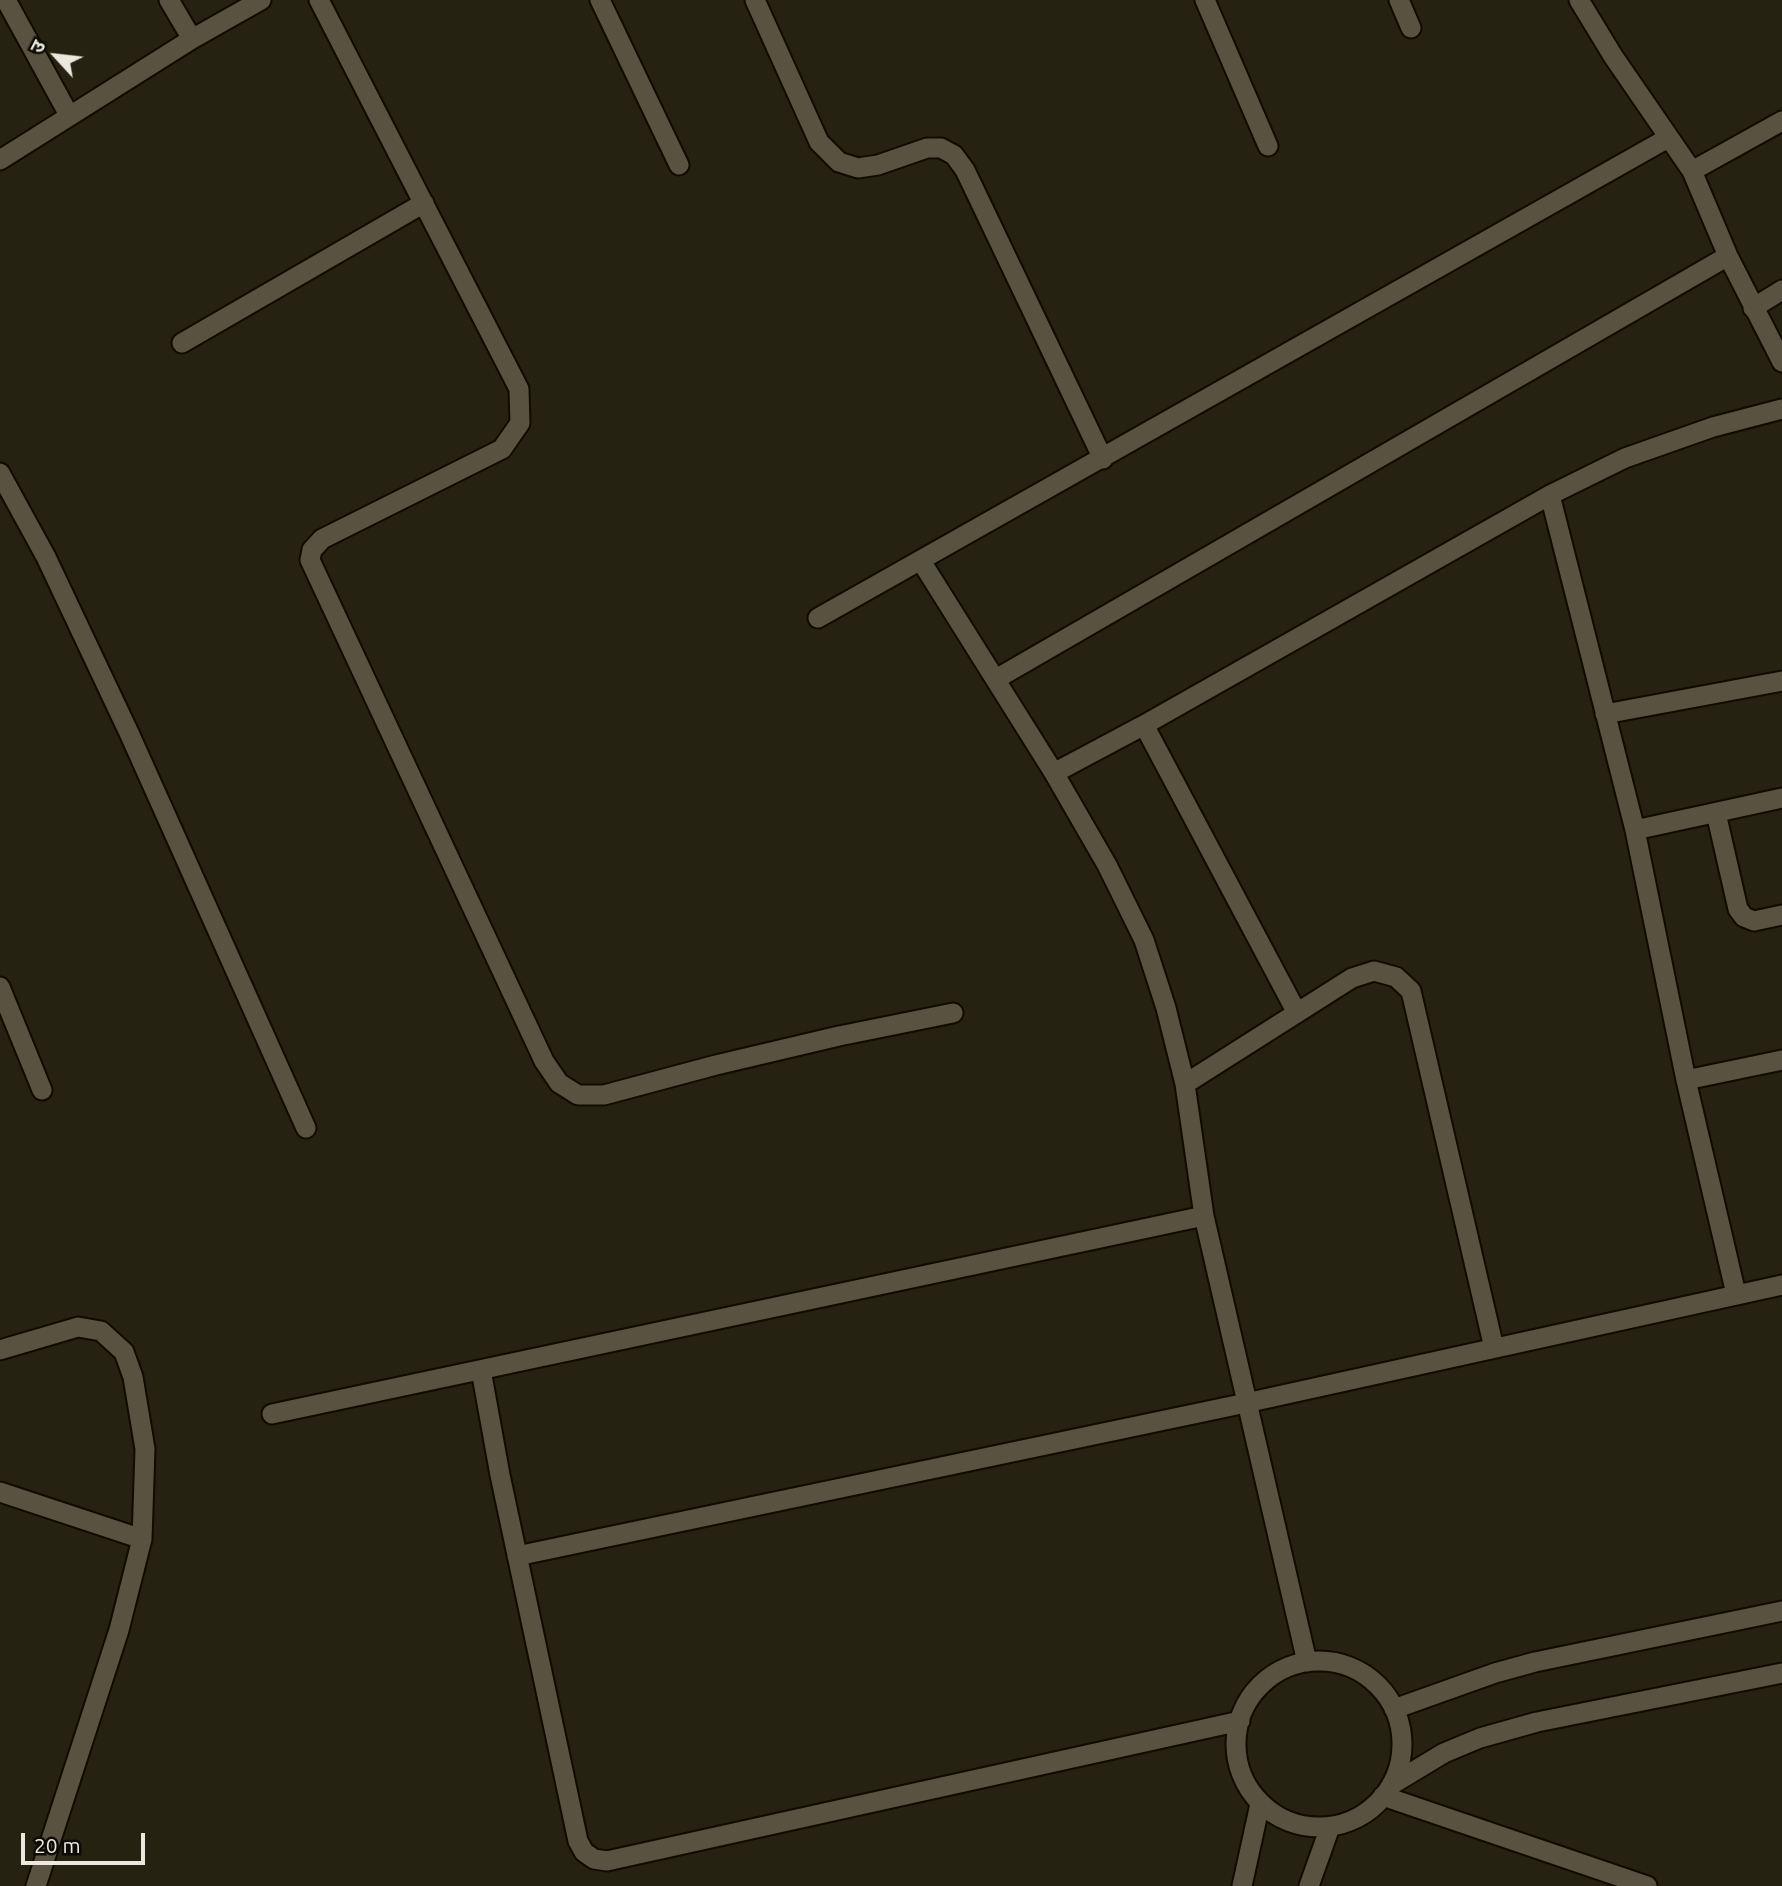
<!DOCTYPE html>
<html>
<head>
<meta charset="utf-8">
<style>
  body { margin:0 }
  #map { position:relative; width:1782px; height:1886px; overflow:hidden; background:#262211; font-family:Ubuntu,"Noto Sans Devanagari",sans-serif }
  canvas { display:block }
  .north { position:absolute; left:21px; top:21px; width:70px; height:70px; -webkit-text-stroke:5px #0d0b05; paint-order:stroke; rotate:297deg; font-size:19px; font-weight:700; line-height:28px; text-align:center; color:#ebe9dd }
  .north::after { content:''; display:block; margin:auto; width:24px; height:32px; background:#ebe9dd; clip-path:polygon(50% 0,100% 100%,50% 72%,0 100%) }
  .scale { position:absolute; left:21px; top:1833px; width:124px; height:32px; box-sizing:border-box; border:4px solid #ebe9dd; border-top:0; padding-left:9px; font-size:21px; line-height:24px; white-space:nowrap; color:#ebe9dd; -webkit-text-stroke:5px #0d0b05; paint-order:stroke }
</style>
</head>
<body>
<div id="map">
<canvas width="1782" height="1886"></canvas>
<div class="north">उ</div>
<div class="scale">20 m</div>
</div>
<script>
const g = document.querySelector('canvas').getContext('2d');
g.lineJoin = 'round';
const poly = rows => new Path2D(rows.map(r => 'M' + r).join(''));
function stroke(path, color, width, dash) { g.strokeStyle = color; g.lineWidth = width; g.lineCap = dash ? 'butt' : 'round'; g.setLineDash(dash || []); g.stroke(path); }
const minor = poly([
  [6,0,69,115],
  [169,0,192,39],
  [319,0,519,389,520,423,502,449,322,539,312,550,310,560,544,1061,559,1083,578,1095,604,1095,716,1065,839,1036,953,1013],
  [600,0,679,165],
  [755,0,819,142,839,162,858,168,878,165,927,148,941,148,954,155,965,170,1103,459],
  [1205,0,1268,146],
  [1399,0,1411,28],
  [1579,0,1613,56,1692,171,1728,256,1782,362],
  [0,160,192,39,261,0],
  [1692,171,1782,121],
  [1753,308,1782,290],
  [182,343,424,203],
  [0,473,46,557,130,735,306,1128],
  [1550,495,1635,830,1686,1080,1736,1294],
  [921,561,1054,773,1107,865,1144,940,1166,1008,1185,1084,1204,1216,1307,1662],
  [818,618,1668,138],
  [996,679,1728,256],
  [1605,714,1782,681],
  [1144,725,1297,1013],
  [1054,773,1144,725,1550,495,1625,458,1713,427,1782,409],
  [1716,813,1738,909,1744,917,1754,921,1782,915],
  [1635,830,1782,798],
  [0,987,42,1090],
  [1686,1080,1782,1060],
  [1185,1084,1352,978,1374,971,1396,977,1411,991,1494,1348],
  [0,1350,78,1327,101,1331,124,1352,133,1377,145,1449,142,1539,119,1630,36,1886],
  [481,1370,500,1475,578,1841,584,1852,594,1859,607,1861,1240,1721],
  [272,1414,1204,1216],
  [0,1492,142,1539],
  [517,1556,1246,1403,1782,1285],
  '1236 1744a83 83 0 1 1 166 0a83 83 0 1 1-166 0Z',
  [1394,1709,1495,1673,1535,1662,1782,1611],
  [1391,1785,1444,1753,1480,1738,1537,1722,1782,1673],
  [1383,1796,1647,1886],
  [1242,1886,1260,1804],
  [1309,1886,1330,1827]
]);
stroke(minor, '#0f0b00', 23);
stroke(minor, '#575340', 19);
</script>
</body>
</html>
